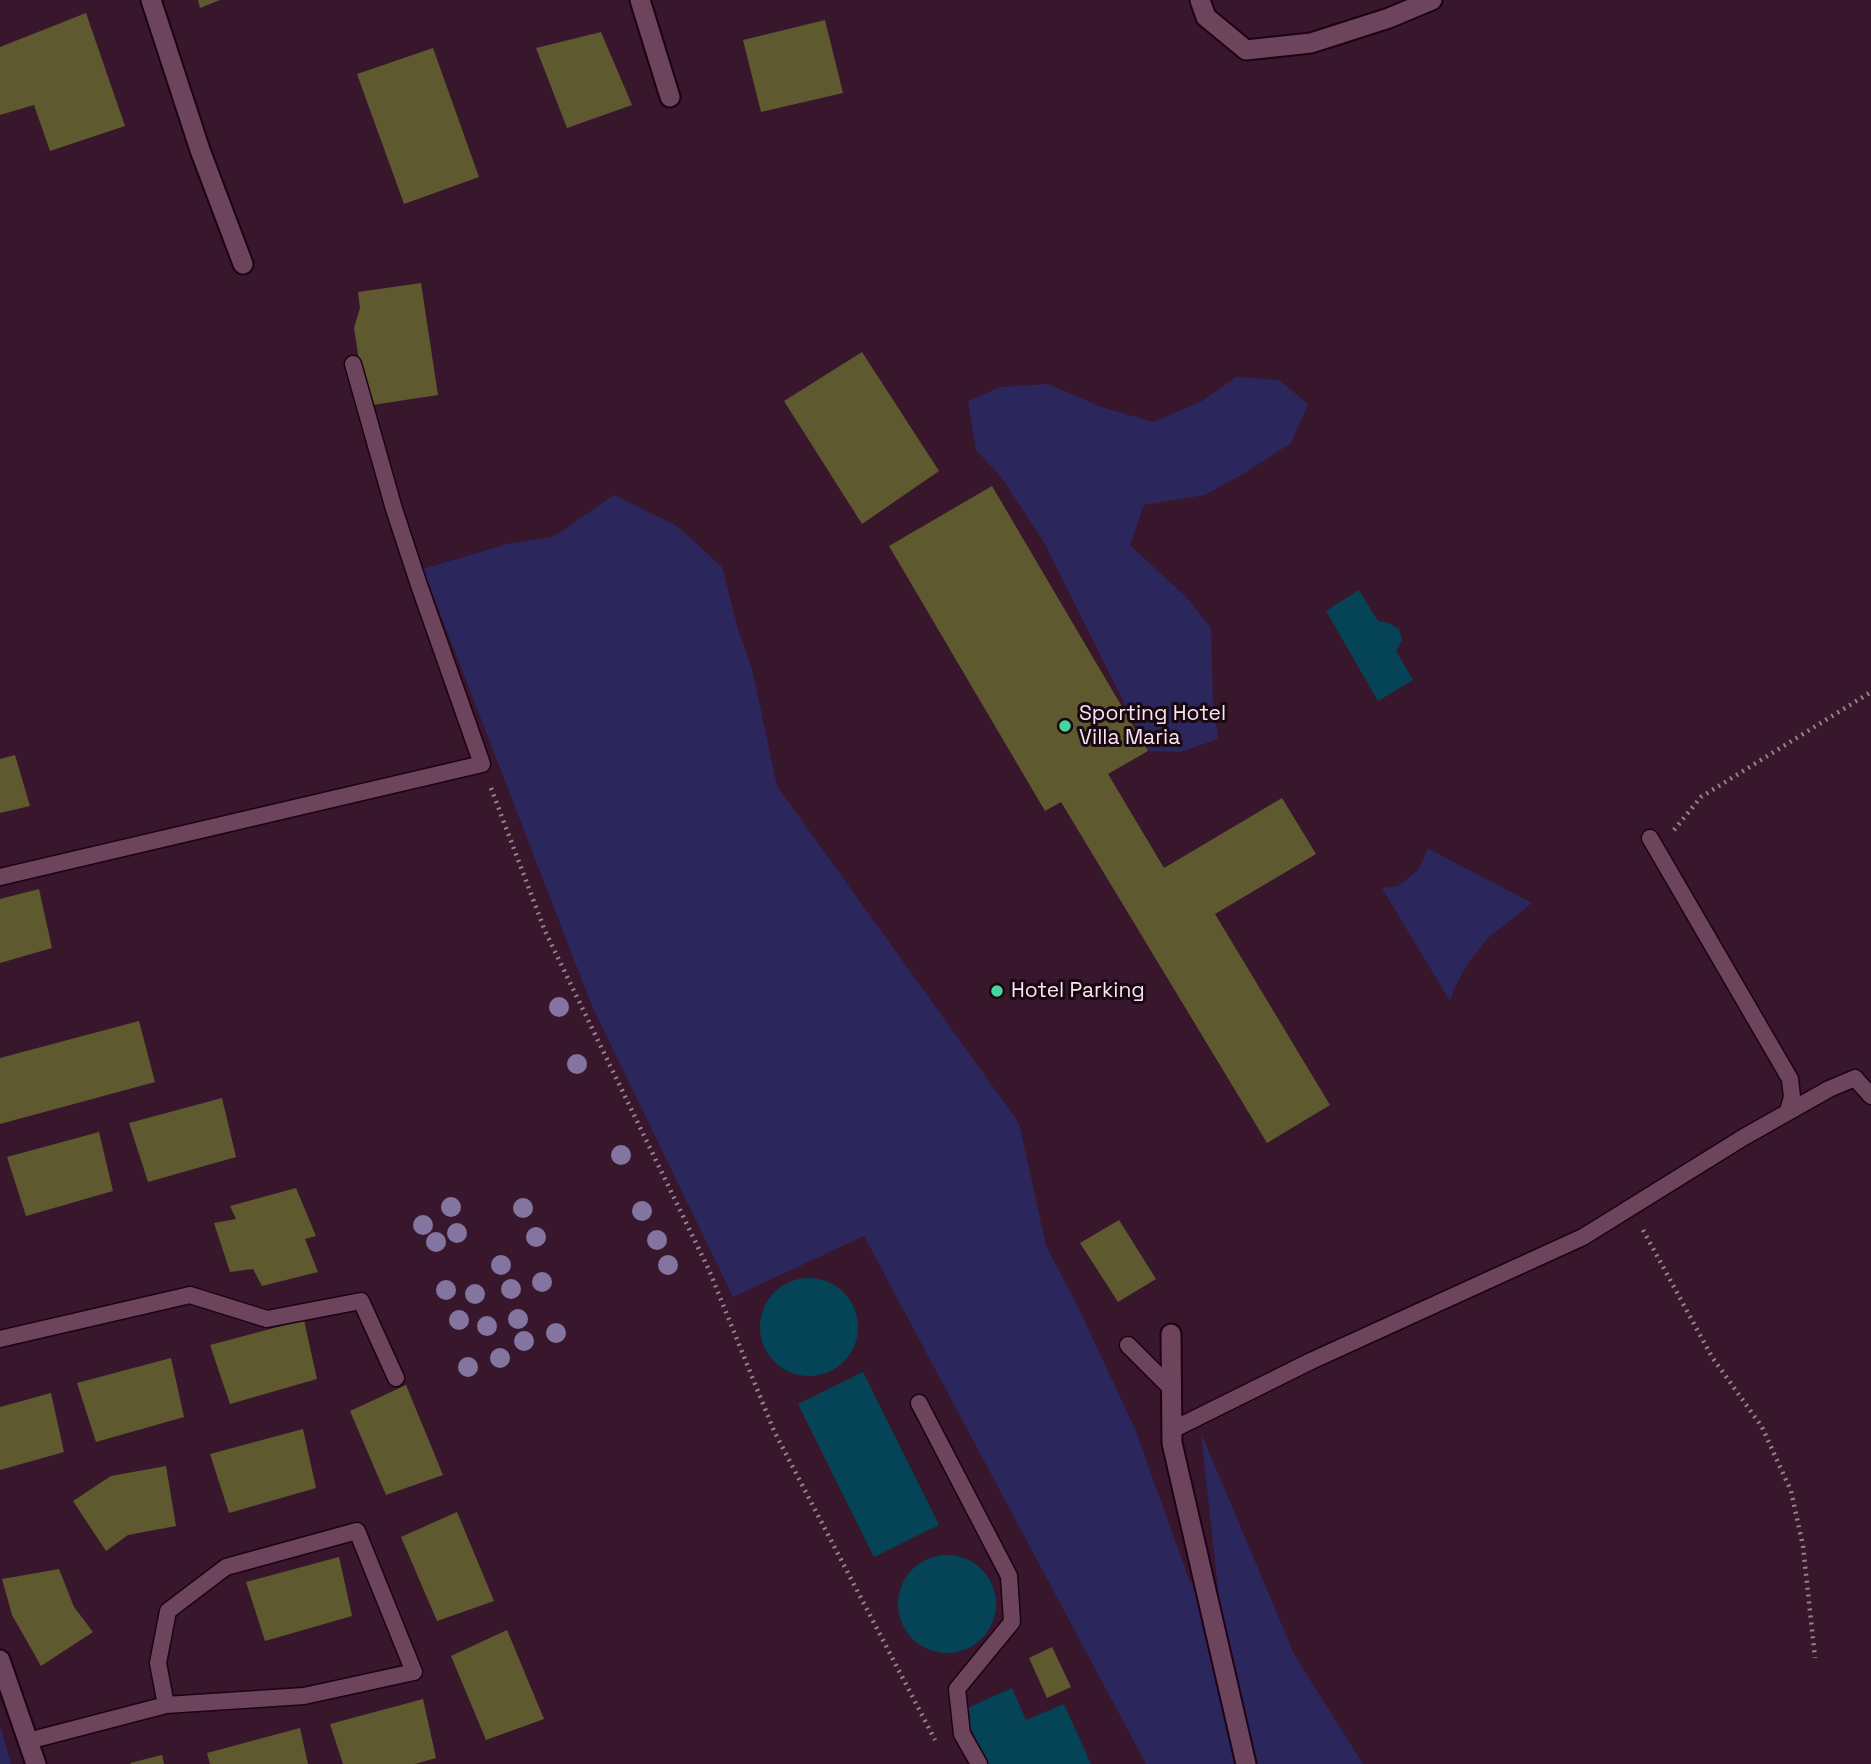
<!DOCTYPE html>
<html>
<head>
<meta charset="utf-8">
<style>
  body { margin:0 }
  canvas { display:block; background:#38162c }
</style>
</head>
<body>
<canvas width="1871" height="1764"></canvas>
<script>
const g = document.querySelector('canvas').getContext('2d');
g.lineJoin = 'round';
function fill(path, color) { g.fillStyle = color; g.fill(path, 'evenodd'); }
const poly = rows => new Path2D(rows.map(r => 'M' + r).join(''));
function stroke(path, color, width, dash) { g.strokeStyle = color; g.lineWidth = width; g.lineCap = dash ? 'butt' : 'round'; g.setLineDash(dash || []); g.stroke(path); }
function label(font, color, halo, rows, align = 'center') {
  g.font = font + ' "Space Grotesk",sans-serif'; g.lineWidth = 6; g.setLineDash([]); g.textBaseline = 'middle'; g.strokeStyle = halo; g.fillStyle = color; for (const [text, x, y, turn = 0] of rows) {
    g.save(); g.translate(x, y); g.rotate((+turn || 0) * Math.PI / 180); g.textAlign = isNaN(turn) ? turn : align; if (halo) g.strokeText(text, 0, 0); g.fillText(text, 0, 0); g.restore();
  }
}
fill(poly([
  [1236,377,1279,380,1308,404,1291,443,1243,474,1205,495,1144,505,1130,545,1187,598,1211,628,1213,701,1218,739,1181,752,1148,751,1045,544,1002,478,976,450,968,401,1000,387,1048,384,1101,407,1153,422,1204,400],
  [614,495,677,526,722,567,738,629,752,669,777,786,1019,1123,1046,1246,1078,1307,1135,1429,1190,1582,1219,1598,1201,1433,1295,1656,1363,1764,1146,1764,864,1236,733,1297,592,1006,423,569,507,544,553,537],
  [1427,848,1532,903,1487,939,1468,963,1455,987,1450,1001,1382,888,1398,886,1417,871,1424,858],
  [0,1725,11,1764,0,1764]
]), '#2b265c');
fill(poly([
  [1359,590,1378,621,1388,623,1399,629,1402,640,1396,651,1413,680,1378,701,1326,611],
  '760 1327a49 49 0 1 1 98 0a49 49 0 1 1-98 0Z',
  [863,1372,939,1525,874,1557,798,1404],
  '898 1604a49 49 0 1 1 98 0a49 49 0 1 1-98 0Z',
  [1012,1688,1026,1720,1064,1704,1091,1764,987,1764,963,1710]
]), '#044456');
fill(poly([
  [198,0,220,0,200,8],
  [86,13,125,126,50,151,34,105,0,115,0,47],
  [825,20,843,93,761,112,743,40],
  [601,32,632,105,567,128,536,48],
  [433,48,479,177,404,204,357,74],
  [421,283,438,395,366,406,354,328,360,308,358,292],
  [862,352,939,471,862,524,784,401],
  [992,486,1148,751,1108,774,1164,868,1282,798,1316,854,1215,914,1330,1105,1267,1143,1061,802,1045,811,889,546],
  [15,755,30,806,0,813,0,759],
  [39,889,52,948,0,963,0,899],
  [139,1021,155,1082,0,1124,0,1058],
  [222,1098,236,1157,148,1182,129,1123],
  [99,1132,113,1191,26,1216,7,1157],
  [296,1188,316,1236,305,1239,318,1272,262,1286,253,1269,230,1272,214,1223,236,1219,230,1206],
  [1119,1220,1156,1279,1118,1302,1080,1243],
  [304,1320,317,1379,230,1404,210,1345],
  [171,1358,184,1417,96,1442,77,1383],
  [406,1385,443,1475,386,1495,350,1411],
  [51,1393,64,1452,0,1470,0,1407],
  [303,1429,316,1488,229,1513,210,1454],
  [166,1466,176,1526,128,1535,106,1551,73,1501,111,1476],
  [457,1512,494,1601,437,1621,401,1537],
  [339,1557,352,1616,265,1641,246,1582],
  [59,1569,74,1607,93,1632,41,1666,12,1615,2,1579],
  [507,1630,544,1719,486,1740,451,1656],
  [1052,1647,1071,1687,1047,1698,1029,1658],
  [423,1699,436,1758,415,1764,343,1764,330,1724],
  [300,1728,308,1764,210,1764,207,1753],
  [162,1755,164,1764,131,1764,130,1763]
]), '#5e592e');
const service = poly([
  [1650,838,1790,1079,1792,1097,1788,1111],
  [0,877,482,764,419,585,394,509,353,364],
  [0,1339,190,1295,267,1319,361,1301,396,1378],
  [1128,1345,1170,1387],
  [919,1403,1009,1576,1012,1622,957,1689,962,1734,979,1764],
  [1172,1430,1311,1361,1583,1237,1744,1137,1829,1089,1855,1078,1871,1096],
  [28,1741,166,1705,304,1696,414,1672,357,1531,226,1567,168,1611,158,1663,166,1705]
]);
const minor = poly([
  [151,0,200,150,243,264],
  [640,0,670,97],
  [1200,0,1206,17,1246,50,1311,43,1389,18,1432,0],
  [1171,1334,1172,1443,1246,1764],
  [0,1660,36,1764]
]);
stroke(service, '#1e0114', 19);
stroke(minor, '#1e0114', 23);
stroke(poly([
  [491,788,545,931,709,1270,774,1431,935,1740],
  [1674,830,1701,797,1871,692],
  [1643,1230,1712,1357,1762,1427,1791,1491,1803,1546,1815,1658]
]), '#9a7d8e', 4.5, [2, 5]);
stroke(service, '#6c455c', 16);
stroke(minor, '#6c455c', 19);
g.fillStyle = '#8375a0';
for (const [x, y] of [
  [559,1007],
  [577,1064],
  [621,1155],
  [451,1207],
  [523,1208],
  [642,1211],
  [423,1225],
  [457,1233],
  [536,1237],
  [657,1240],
  [436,1242],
  [501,1265],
  [668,1265],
  [542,1282],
  [511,1289],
  [446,1290],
  [475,1294],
  [518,1319],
  [459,1320],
  [487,1326],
  [556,1333],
  [524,1341],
  [500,1358],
  [468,1367]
]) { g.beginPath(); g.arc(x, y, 10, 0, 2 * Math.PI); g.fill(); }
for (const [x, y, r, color] of [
  [1065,726,7,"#48d49d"],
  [997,991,7,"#48d49d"]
]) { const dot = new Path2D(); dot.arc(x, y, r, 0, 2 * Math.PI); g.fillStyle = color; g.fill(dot); stroke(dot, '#170811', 2.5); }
label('21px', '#fbe3f0', '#170811', [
  ["Sporting Hotel",1079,714],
  ["Villa Maria",1079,738],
  ["Hotel Parking",1011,991]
], 'left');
</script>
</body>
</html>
